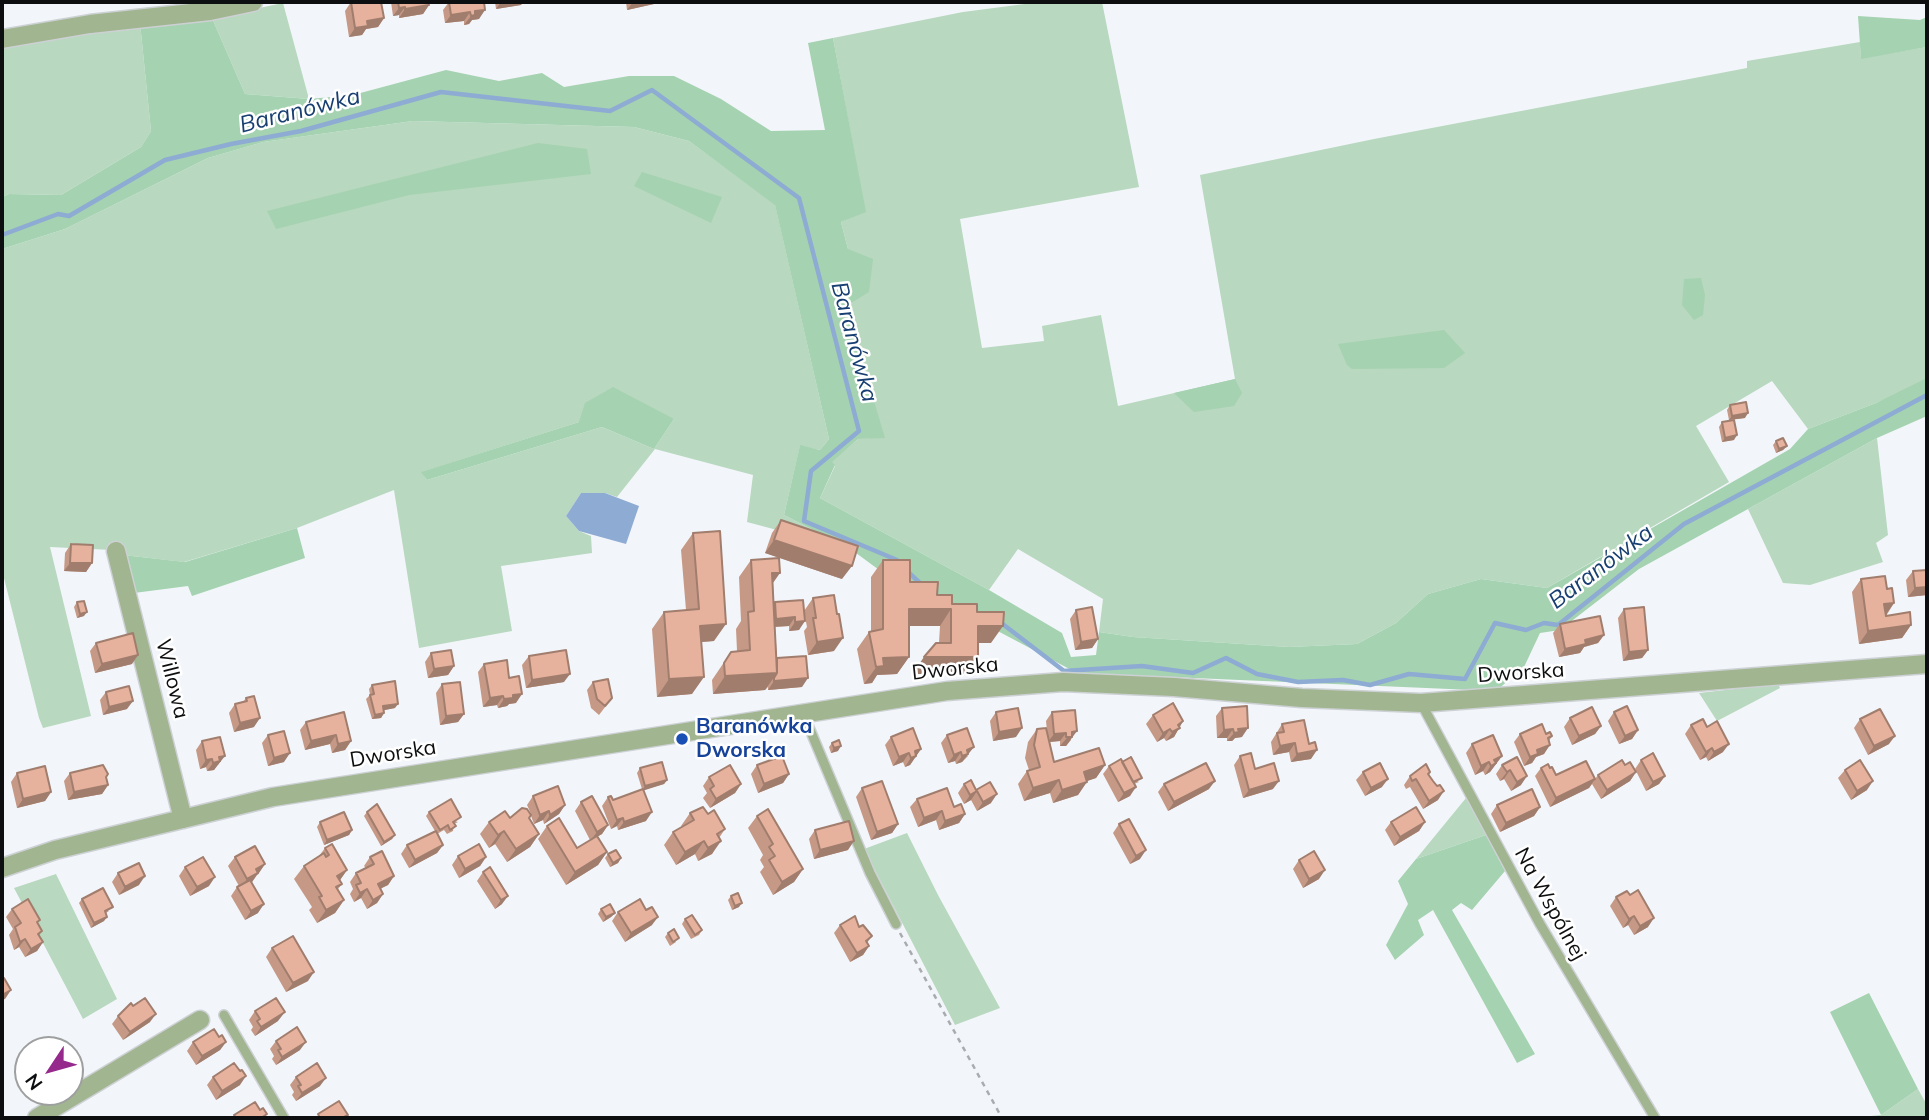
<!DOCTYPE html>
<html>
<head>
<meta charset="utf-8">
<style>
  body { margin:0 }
  #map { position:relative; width:1929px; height:1120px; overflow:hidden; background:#f2f6fa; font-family:Mulish,sans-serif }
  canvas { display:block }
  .frame { position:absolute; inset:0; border:4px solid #0d0e0f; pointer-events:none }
  .north { position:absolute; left:14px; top:1036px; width:70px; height:70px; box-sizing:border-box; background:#fff; border:2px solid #9e9f9f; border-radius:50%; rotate:234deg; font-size:19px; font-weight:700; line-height:28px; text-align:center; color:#0d0e0f }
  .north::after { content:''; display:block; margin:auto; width:24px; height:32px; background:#952a8c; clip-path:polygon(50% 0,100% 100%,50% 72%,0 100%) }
</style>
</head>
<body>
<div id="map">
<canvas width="1929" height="1120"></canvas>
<div class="frame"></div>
<div class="north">N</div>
</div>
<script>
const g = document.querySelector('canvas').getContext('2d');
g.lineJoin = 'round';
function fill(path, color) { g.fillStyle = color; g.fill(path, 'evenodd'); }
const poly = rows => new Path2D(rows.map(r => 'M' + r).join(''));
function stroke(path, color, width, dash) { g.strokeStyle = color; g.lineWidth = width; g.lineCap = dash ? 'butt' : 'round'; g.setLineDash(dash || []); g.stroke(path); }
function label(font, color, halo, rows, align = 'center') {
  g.font = font + ' Mulish,sans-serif'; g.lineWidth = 5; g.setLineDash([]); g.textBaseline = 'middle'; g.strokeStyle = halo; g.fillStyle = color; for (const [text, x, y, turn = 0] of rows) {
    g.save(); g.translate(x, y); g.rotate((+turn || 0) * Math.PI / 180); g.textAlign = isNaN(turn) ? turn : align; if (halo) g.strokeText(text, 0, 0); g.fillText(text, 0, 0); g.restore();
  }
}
fill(poly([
  [1040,2,1102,2,1139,187,960,219,982,348,1044,341,1042,326,1101,315,1118,406,1235,379,1200,175,1374,139,1747,68,1747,61,1860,42,1861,58,1927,47,1927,378,1922,383,1876,403,1808,429,1772,381,1696,426,1729,482,1547,588,1481,579,1428,594,1396,623,1357,644,1289,647,1133,637,1099,632,1103,599,1018,549,989,590,820,498,835,466,831,462,858,439,884,437,846,306,848,249,841,222,865,211,833,38,963,12],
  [283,3,309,99,245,94,212,18],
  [140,23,151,131,141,147,61,195,9,194,2,197,2,44],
  [413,121,634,127,689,141,775,204,829,439,820,450,800,446,784,515,852,550,747,522,753,475,655,449,617,497,605,493,581,493,566,516,579,531,591,536,592,553,501,566,512,631,419,648,394,490,297,528,184,562,123,555,112,550,50,547,91,716,43,728,39,718,2,570,2,249,65,229,208,158,263,142],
  [674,419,654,449,602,427,427,480,422,472,579,422],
  [1877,438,1888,535,1876,543,1883,562,1810,585,1783,583,1748,509],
  [1778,684,1780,688,1717,721,1699,693],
  [1466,798,1486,835,1416,859],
  [907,833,938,895,1000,1008,955,1025,864,849],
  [56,874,117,999,83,1019,14,888],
  [1918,1089,1927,1105,1927,1118,1850,1118,1881,1115]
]), '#b8d8bf');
fill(poly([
  [1858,16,1920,20,1927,17,1927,47,1861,59],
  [212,18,245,94,309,99,353,95,446,70,499,81,542,73,564,87,629,76,674,76,721,99,771,131,825,130,808,43,833,38,866,212,841,222,848,249,873,259,869,292,846,306,885,438,858,439,832,462,835,465,820,498,989,590,1062,633,1071,657,1096,655,1099,632,1133,637,1289,647,1357,644,1396,623,1428,594,1481,579,1547,588,1790,449,1808,429,1876,403,1927,378,1927,416,1877,438,1639,569,1560,630,1540,633,1524,667,1496,691,1077,673,958,610,932,609,852,550,784,515,800,445,820,450,829,439,775,205,689,141,634,127,413,121,263,142,208,158,65,229,2,249,2,197,9,194,61,195,141,147,151,131,140,23],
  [538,143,587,149,591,174,409,195,276,229,267,211],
  [642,172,722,197,711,223,634,186],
  [1701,278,1705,295,1703,315,1694,320,1682,305,1684,279],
  [1444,330,1465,353,1444,368,1352,369,1347,365,1338,344],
  [1235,379,1242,393,1234,406,1194,412,1174,393],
  [613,387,674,419,654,449,602,427,427,480,421,472,579,422,585,403],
  [297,528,305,558,192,596,188,586,134,593,123,555,185,562],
  [1486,835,1505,871,1472,910,1461,903,1452,910,1535,1054,1517,1063,1433,910,1418,920,1424,935,1395,960,1386,945,1408,904,1398,881,1416,859],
  [1869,993,1918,1089,1881,1115,1830,1012]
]), '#a5d2b0');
fill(poly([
  [581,493,605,493,639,506,626,544,579,531,566,516]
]), '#8eabd3');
stroke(poly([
  [2,235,58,214,69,216,165,160,231,144,301,131,441,92,610,111,652,90,799,198,859,431,811,471,804,521,897,560,901,564],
  [907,571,921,584],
  [1000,622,1064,671,1142,666,1193,673,1226,658,1257,674,1298,682,1343,680,1370,685,1409,674,1465,679,1495,623,1526,630,1544,623,1558,625,1684,524,1927,395]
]), '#8eabd3', 4.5);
const lane = poly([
  [1421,703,1540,924,1655,1118],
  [803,713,870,873,896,924],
  [224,1015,284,1118]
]);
const street = poly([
  [2,39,90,24,210,11,253,2],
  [116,551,183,819],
  [2,868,55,850,273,797,947,691,1063,682,1174,687,1302,698,1421,703,1927,664],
  [37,1118,200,1020]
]);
stroke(lane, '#cdd1d4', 12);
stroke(street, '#cdd1d4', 21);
stroke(poly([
  [900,933,1002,1118]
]), '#a9acaf', 2.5, [5, 5]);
stroke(lane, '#a0b590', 9);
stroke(street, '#a0b590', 18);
fill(poly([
  [351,2,384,18,378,27,366,29,362,35,349,37,345,11],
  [391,2,428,2,429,5,423,14,399,18,399,15,393,16],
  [449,2,484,2,479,19,472,20,469,24,464,25,464,21,445,23,443,10],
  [495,2,523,2,521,5,496,9],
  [626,2,656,2,654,4,627,10],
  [1730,405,1745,418,1729,420,1727,410],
  [1722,422,1734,440,1722,442,1719,427],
  [1776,441,1787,446,1783,450,1776,453,1773,445],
  [781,520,842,579,765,553,772,533],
  [693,533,714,641,701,642,692,694,657,697,652,629,664,612,686,610,681,550],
  [71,544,92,563,86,572,64,571,65,553],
  [751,560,773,583,774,603,775,602,804,611,813,598,834,651,808,655,804,631,807,627,804,612,799,630,789,631,789,626,775,627,777,658,802,687,768,690,768,687,765,690,713,694,712,680,731,652,737,651,736,629,741,621,739,577],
  [883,560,910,582,937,595,952,604,977,612,991,643,978,643,966,674,912,674,939,643,940,626,909,626,909,657,897,674,877,675,872,683,864,684,857,649,869,632,871,631,871,577],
  [1927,570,1927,595,1908,597,1906,580,1913,571],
  [1861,579,1887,589,1894,603,1886,616,1911,625,1902,638,1859,644,1852,592],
  [77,602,84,616,77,618,74,607],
  [1624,609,1648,650,1642,658,1623,661,1618,618],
  [1076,610,1098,639,1092,648,1075,650,1070,619],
  [1560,624,1604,635,1598,643,1584,647,1580,653,1559,657,1553,633],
  [96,643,132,664,95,673,90,651],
  [431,653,454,666,448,675,428,678,425,662],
  [529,656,564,682,526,688,522,665],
  [484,664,509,678,516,703,509,704,507,706,498,708,497,705,483,707,478,672],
  [593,682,612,698,599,715,591,708,587,690],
  [442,684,464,714,458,722,440,725,436,693],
  [372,685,395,708,384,710,384,713,381,718,372,719,366,699,370,695,369,689],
  [106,692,127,709,103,715,100,700],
  [246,698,254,727,234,732,229,713,235,704,243,702],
  [1222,708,1242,737,1235,738,1232,741,1227,741,1227,738,1217,738,1216,716],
  [996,712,1016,737,993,741,990,721],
  [1052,712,1071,740,1066,746,1060,746,1060,741,1050,742,1054,762,1105,765,1096,778,1087,781,1078,795,1053,803,1050,793,1024,801,1018,784,1027,771,1029,770,1025,758,1028,742,1037,729,1047,731,1046,721],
  [1614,712,1638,730,1632,739,1619,744,1608,721],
  [1153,715,1183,721,1174,737,1166,741,1164,738,1157,742,1146,724],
  [1570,718,1601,726,1595,734,1572,745,1564,727],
  [1860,719,1889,744,1868,755,1854,728],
  [306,722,351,741,345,750,332,753,330,744,305,750,300,730],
  [1282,724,1309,744,1311,759,1291,762,1289,752,1273,755,1271,742],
  [1691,725,1723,752,1708,761,1706,757,1700,760,1685,734],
  [1520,734,1552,736,1549,741,1544,754,1536,757,1532,763,1524,766,1514,742],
  [268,735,284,762,268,766,262,743],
  [947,735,968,756,962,762,956,764,955,761,948,763,941,743],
  [891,737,921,749,910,765,905,767,903,762,893,766,885,745],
  [202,741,219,764,217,765,214,770,207,771,206,767,200,769,196,750],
  [832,743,838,751,831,753,829,747],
  [1472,744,1502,756,1490,772,1485,775,1483,771,1475,775,1466,753],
  [1240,756,1255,769,1273,789,1243,798,1234,765],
  [1517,757,1521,785,1511,791,1504,779,1500,781,1496,774,1502,765],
  [1641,760,1665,776,1659,784,1646,791,1635,769],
  [757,765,789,774,783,783,758,793,751,774],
  [1625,765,1636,772,1630,781,1601,799,1592,784,1589,788,1550,807,1535,776,1541,768,1550,768,1556,775,1595,779,1598,775],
  [1109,766,1139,782,1134,784,1130,796,1118,802,1103,774],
  [640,768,667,780,664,784,643,790,646,821,618,830,617,826,611,829,602,806,608,797,613,800,642,789,637,773],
  [1845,770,1867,790,1851,800,1838,778],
  [1363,772,1382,787,1365,796,1356,780],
  [1430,772,1429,774,1438,800,1423,809,1410,787,1406,789,1404,785,1410,776],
  [17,773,51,792,45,801,17,808,11,782],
  [70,773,106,777,108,785,102,794,68,800,64,781],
  [709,777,741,784,735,793,710,808,703,798,707,793,703,786],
  [964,784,976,790,991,803,977,811,971,800,964,804,958,793],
  [1164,784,1209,789,1168,811,1158,792],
  [862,788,898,824,892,833,871,840,856,797],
  [533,796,565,805,559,814,544,824,543,820,534,824,531,816,529,818,539,834,530,847,507,862,495,844,489,848,480,834,489,822,531,814,527,805],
  [917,799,954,807,965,814,959,823,939,830,936,820,918,827,910,807],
  [581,802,608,825,602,834,597,837,607,852,598,865,566,885,538,839,547,826,577,848,590,840,575,811],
  [1497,805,1540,807,1534,816,1500,832,1491,814],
  [367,812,395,835,392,839,381,846,364,816],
  [429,812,458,822,454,824,453,831,447,834,444,830,437,834,443,845,437,853,409,868,401,854,407,845,435,831,426,816],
  [690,813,708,814,725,829,719,838,712,854,698,861,695,854,676,865,664,845,673,832,682,827,681,826],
  [757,816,803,869,794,882,773,895,760,872,764,867,760,860,763,855,748,828],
  [320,822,352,830,349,835,324,845,317,827],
  [1391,822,1425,822,1419,831,1394,846,1385,830],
  [1119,824,1140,859,1130,864,1113,833],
  [815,830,848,850,814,859,809,839],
  [325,848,347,870,340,880,342,884,338,889,344,900,335,913,317,923,309,910,312,907,294,879,304,866,319,856],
  [608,854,621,858,618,863,610,867,605,858],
  [458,856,486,857,480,866,459,878,452,865],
  [235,857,265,864,252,882,258,913,245,920,231,896,237,887,239,886,228,866],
  [370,857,394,876,388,885,381,888,383,894,377,903,367,909,361,898,354,902,350,894,353,889,350,882,356,873,366,868,364,866],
  [1299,860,1319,879,1303,888,1293,869],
  [185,867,209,886,190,896,179,876],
  [490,867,502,904,495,909,477,881,483,872],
  [118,873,139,885,119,895,112,882],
  [731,896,739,907,732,910,728,900],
  [1616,897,1648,927,1634,935,1628,925,1623,928,1610,906],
  [82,899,109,911,106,913,104,921,91,928,79,903],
  [12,909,38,924,42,931,39,936,43,942,37,951,25,957,19,947,14,950,9,935,13,929,6,917],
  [601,909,615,913,611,917,603,922,598,914],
  [618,912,652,925,625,942,612,921],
  [685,919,702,930,699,935,691,939,682,924],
  [840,925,859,927,872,936,867,943,869,946,863,955,850,962,834,933],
  [668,933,676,942,670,946,665,937],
  [272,948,308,981,286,992,266,957],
  [133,1006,150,1022,123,1040,112,1024,118,1016],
  [255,1011,278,1021,255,1036,251,1030,253,1027,249,1020],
  [219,1037,226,1042,220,1050,196,1065,187,1051,193,1042],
  [276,1041,300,1050,276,1065,272,1059,274,1056,270,1049],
  [213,1077,240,1085,216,1100,207,1085],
  [296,1077,320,1086,296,1101,292,1095,294,1092,290,1085]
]), '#c69987');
fill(poly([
  [501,2,523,2,521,5,496,9],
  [633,2,656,2,654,4,627,10],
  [429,5,423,14,399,18,405,9],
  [405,7,399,15,393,16,399,8],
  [485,10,479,19,472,20,469,24,464,25,475,11],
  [470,12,464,21,445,23,451,15],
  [384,18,378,27,366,29,362,35,349,37,355,28,367,21],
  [1748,413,1745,418,1729,420,1732,416],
  [1737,435,1734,440,1722,442,1725,438],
  [1787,446,1783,450,1776,453,1779,449],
  [774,540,852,566,842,579,765,553],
  [70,563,92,563,86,572,64,571],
  [772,573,780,573,768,590],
  [1927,587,1927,595,1908,597,1915,588],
  [1894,603,1885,616,1884,604],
  [909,609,951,609,940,626,897,626],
  [87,612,84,616,77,618,80,614],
  [795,617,789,626,770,627,776,619],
  [805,621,799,630,789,631,795,622],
  [726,624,714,641,688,643,700,626],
  [1911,625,1902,638,1859,644,1868,631],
  [978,626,1003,626,991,643,966,643],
  [1604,635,1598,643,1584,647,1580,653,1559,657,1565,649,1585,640],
  [843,638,834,651,808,655,817,642],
  [1098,639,1092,648,1075,650,1081,642],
  [1648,650,1642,658,1623,661,1629,652],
  [138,655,132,664,95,673,102,664],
  [909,657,897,674,877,675,872,683,864,684,883,658],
  [924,657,978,657,966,674,912,674],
  [454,666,448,675,428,678,434,669],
  [777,673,765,690,713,694,725,676],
  [570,674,564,682,526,688,532,680],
  [704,677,692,694,657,697,669,679],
  [808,678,802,687,768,690,774,681],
  [522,694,516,703,509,704,507,706,498,708,504,699,513,695],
  [503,696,497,705,483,707,490,698],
  [133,701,127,709,103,715,109,707],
  [398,704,395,708,380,711,383,706],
  [384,713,381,718,372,719,375,715],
  [464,714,458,722,440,725,446,716],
  [260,718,254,727,234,732,240,723],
  [1183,721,1174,737,1166,741,1178,725],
  [1601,726,1595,734,1572,745,1579,736],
  [1022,728,1016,737,993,741,999,732],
  [1248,728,1242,737,1235,738,1232,741,1227,741,1234,733,1238,729],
  [1170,729,1164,738,1157,742,1163,733],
  [1233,729,1227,738,1217,738,1224,730],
  [1638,730,1632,739,1619,744,1625,736],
  [1077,731,1066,746,1060,746,1072,732],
  [1066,733,1060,741,1048,742,1054,734],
  [336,735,330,744,305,750,311,741],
  [1895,736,1889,744,1868,755,1874,746],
  [351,741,345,750,332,753,338,744],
  [1295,743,1289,752,1273,755,1280,746],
  [1729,744,1723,752,1708,761,1714,752],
  [1550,745,1544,754,1536,757,1532,763,1524,766,1530,757,1537,750],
  [841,746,838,751,831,753,834,748],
  [974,747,962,762,956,764,967,750],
  [1712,748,1706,757,1700,760,1706,752],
  [921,749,910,765,905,767,915,751],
  [1317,750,1311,759,1291,762,1297,754],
  [961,752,955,761,948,763,954,755],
  [290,753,284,762,268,766,274,758],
  [909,753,903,762,893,766,899,757],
  [225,756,214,770,207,771,213,763,219,757],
  [1502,756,1490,772,1485,775,1494,760],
  [212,759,206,767,200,769,206,760],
  [1489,762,1483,771,1475,775,1481,766],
  [1105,765,1096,778,1075,785,1084,772],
  [1510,770,1504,779,1500,781,1507,772],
  [1636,772,1630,781,1601,799,1607,790],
  [789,774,783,783,758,793,764,784],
  [1527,776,1521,785,1511,791,1517,782],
  [1665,776,1659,784,1646,791,1653,782],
  [1388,779,1382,787,1365,796,1371,788],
  [1595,779,1589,788,1550,807,1556,798],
  [667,780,664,784,642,791,645,786],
  [1059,780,1050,793,1024,801,1033,788],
  [1215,781,1209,789,1168,811,1174,802],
  [1279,781,1273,789,1243,798,1249,790],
  [1873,781,1867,790,1851,800,1857,791],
  [1087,782,1078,795,1053,803,1062,790],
  [741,784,735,793,710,808,716,799],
  [108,785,102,794,68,800,74,792],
  [1136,787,1130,796,1118,802,1124,793],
  [977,791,971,800,964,804,970,795],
  [1444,791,1438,800,1423,809,1429,801],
  [51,792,45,801,17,808,23,799],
  [997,794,991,803,977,811,983,802],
  [565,805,559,814,544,824,550,815],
  [1540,807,1534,816,1500,832,1506,823],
  [549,811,543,820,534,824,540,815],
  [942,811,936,820,918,827,924,818],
  [652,812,646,821,618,830,624,822],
  [965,814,959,823,939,830,945,821],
  [623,818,617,826,611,829,617,820],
  [1425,822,1419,831,1394,846,1400,837],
  [898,824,892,833,871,840,877,832],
  [608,825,602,834,591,840,597,832],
  [352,830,349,835,324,845,327,840],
  [504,831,495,844,489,848,498,835],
  [539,834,530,847,507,862,516,849],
  [395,835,392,839,381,846,384,842],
  [704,841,695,854,676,865,685,852],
  [721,841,712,854,698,861,708,848],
  [854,841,848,850,814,859,820,850],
  [443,845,437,853,409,868,415,860],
  [1146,850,1140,859,1130,864,1136,856],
  [607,852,598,865,566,885,575,872],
  [486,857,480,866,459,878,465,869],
  [621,858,618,863,610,867,613,863],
  [265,864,259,873,250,878,256,869],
  [803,869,794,882,773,895,782,882],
  [347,870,338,883,337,876],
  [1325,870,1319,879,1303,888,1309,879],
  [258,873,252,882,241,888,247,879],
  [145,876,139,885,119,895,125,887],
  [394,876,388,885,372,893,378,884],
  [215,877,209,886,190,896,197,887],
  [367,889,361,898,354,902,360,893],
  [383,894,377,903,367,909,373,900],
  [508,896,502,904,495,909,501,900],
  [344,900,335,913,317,923,326,910],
  [742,903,739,907,732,910,735,906],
  [264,904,258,913,245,920,251,911],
  [615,913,611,917,603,922,606,917],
  [1634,916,1628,925,1623,928,1629,919],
  [107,917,104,921,91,928,94,923],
  [658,917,652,925,625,942,631,933],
  [1654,918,1648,927,1634,935,1640,926],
  [25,939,19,947,14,950,20,942],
  [43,942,37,951,25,957,31,949],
  [869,946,863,955,850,962,857,953],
  [314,972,308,981,286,992,293,983],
  [11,990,5,999,2,1000,2,995],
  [285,1012,278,1021,255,1036,261,1027],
  [156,1014,150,1022,123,1040,130,1032],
  [226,1042,220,1050,196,1065,202,1056],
  [306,1042,300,1050,276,1065,282,1057],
  [246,1076,240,1085,216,1100,222,1091],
  [326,1078,320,1086,296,1101,302,1093]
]), '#a17d6e');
const building = poly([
  [351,2,381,2,384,18,367,21,368,26,355,28,351,2],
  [398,2,428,2,429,5,405,9,405,7,399,8,398,2],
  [449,2,484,2,485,10,475,11,475,15,471,16,470,12,451,15,449,2],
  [1746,402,1748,413,1732,416,1730,405,1746,402],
  [1734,420,1737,435,1725,438,1722,422,1734,420],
  [1783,438,1787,446,1779,449,1776,441,1783,438],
  [781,520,858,546,852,566,774,540,781,520],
  [720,531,726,624,700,626,704,677,669,679,664,612,699,609,693,533,720,531],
  [71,544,93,545,92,563,70,563,71,544],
  [779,558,780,573,772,573,777,673,725,676,724,663,731,652,750,650,748,612,754,611,751,560,779,558],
  [883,560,910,560,910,582,938,582,937,595,952,595,952,604,977,604,977,612,1004,612,1003,626,978,626,978,657,924,657,936,643,951,643,951,609,909,609,909,657,883,658,884,666,876,667,869,632,883,629,883,560],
  [1927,570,1927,587,1915,588,1913,571,1927,570],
  [1885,576,1887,589,1892,588,1894,603,1884,604,1886,616,1910,612,1911,625,1868,631,1861,579,1885,576],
  [834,595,837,614,839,614,843,638,817,642,813,618,816,618,813,598,834,595],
  [803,600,805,621,795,622,795,617,776,619,775,602,803,600],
  [84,601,87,612,80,614,77,602,84,601],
  [1092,607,1098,639,1081,642,1076,610,1092,607],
  [1644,607,1648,650,1629,652,1624,609,1644,607],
  [1600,616,1604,635,1585,640,1586,644,1565,649,1560,624,1600,616],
  [133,633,138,655,102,664,96,643,133,633],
  [451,650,454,666,434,669,431,653,451,650],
  [566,650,570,674,532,680,529,656,566,650],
  [806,656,808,678,774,681,774,678,777,673,777,658,806,656],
  [507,660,509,678,519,676,522,694,513,695,513,698,504,699,503,696,490,698,484,664,507,660],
  [608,679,612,698,605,706,597,699,593,682,608,679],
  [395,681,398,704,383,706,384,713,375,715,370,695,374,694,372,685,395,681],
  [460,682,464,714,446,716,442,684,460,682],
  [129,686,133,701,109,707,106,692,129,686],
  [254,696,260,718,240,723,235,704,247,701,246,698,254,696],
  [1173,703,1183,721,1178,725,1180,728,1172,732,1170,729,1163,733,1153,715,1173,703],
  [1247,706,1248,728,1238,729,1239,732,1234,733,1233,729,1224,730,1222,708,1247,706],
  [1627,706,1638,730,1625,736,1614,712,1627,706],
  [1592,707,1601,726,1579,736,1570,718,1592,707],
  [1018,708,1022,728,999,732,996,712,1018,708],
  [1880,709,1895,736,1874,746,1860,719,1880,709],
  [1075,710,1077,731,1072,732,1072,737,1066,737,1066,733,1054,734,1052,712,1075,710],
  [344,712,351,741,338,744,336,735,311,741,306,722,344,712],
  [1703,719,1707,727,1717,721,1729,744,1714,752,1712,748,1706,752,1691,725,1703,719],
  [1304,720,1309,744,1315,742,1317,750,1297,754,1295,743,1280,746,1277,733,1284,732,1282,724,1304,720],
  [1542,724,1546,734,1550,732,1552,736,1548,738,1550,745,1537,750,1538,754,1530,757,1520,734,1542,724],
  [913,728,921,749,915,751,916,756,911,758,909,753,899,757,891,737,913,728],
  [967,728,974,747,967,750,968,754,962,756,961,752,954,755,947,735,967,728],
  [1046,728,1054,762,1099,748,1105,765,1084,772,1087,782,1062,790,1059,780,1033,788,1027,771,1040,767,1034,745,1037,729,1046,728],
  [284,731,290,753,274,758,268,735,284,731],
  [1493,735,1502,756,1494,760,1496,763,1491,766,1489,762,1481,766,1472,744,1493,735],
  [220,737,225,756,219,757,220,761,213,763,212,759,206,760,202,741,220,737],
  [839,740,841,746,834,748,832,743,839,740],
  [1251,753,1255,769,1274,763,1279,781,1249,790,1240,756,1251,753],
  [1653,753,1665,776,1653,782,1641,760,1653,753],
  [782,756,789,774,764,784,757,765,782,756],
  [1131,757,1142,778,1133,782,1122,762,1131,757],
  [1517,757,1527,776,1517,782,1510,770,1507,772,1502,765,1517,757],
  [1121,759,1136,787,1124,793,1109,766,1121,759],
  [1622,760,1625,765,1630,762,1636,772,1607,790,1598,775,1622,760],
  [1860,760,1873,781,1857,791,1845,770,1860,760],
  [1586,761,1595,779,1556,798,1541,768,1548,764,1550,768,1552,767,1556,775,1586,761],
  [662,762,667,780,645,786,640,768,662,762],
  [1206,763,1215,781,1174,802,1164,784,1206,763],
  [1380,763,1388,779,1371,788,1363,772,1380,763],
  [1426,764,1430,772,1428,774,1433,781,1437,786,1440,785,1444,791,1429,801,1416,779,1412,781,1410,776,1426,764],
  [103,765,108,774,106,777,108,785,74,792,70,773,103,765],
  [730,765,741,784,716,799,710,789,714,786,709,777,730,765],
  [45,766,51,792,23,799,17,773,45,766],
  [971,780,976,790,990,782,997,794,983,802,977,791,970,795,964,784,971,780],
  [882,781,898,824,877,832,862,788,882,781],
  [558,786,565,805,550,815,549,811,540,815,533,796,558,786],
  [947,788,954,807,961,804,965,814,945,821,942,811,924,818,917,799,947,788],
  [643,789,652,812,624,822,623,818,617,820,608,797,611,796,613,800,643,789],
  [1532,789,1540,807,1506,823,1497,805,1532,789],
  [592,796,608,825,597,832,581,802,592,796],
  [451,799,461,817,453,822,456,826,450,830,448,825,440,830,429,812,451,799],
  [377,804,395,835,384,842,367,812,377,804],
  [703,807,708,814,714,810,725,829,717,834,721,841,708,848,704,841,685,852,673,832,694,820,690,813,703,807],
  [1416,807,1425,822,1400,837,1391,822,1416,807],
  [522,808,527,809,531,815,529,818,539,834,516,849,504,831,498,835,489,822,505,811,510,818,522,808],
  [768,809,803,869,782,882,769,860,775,856,769,847,773,844,757,816,768,809],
  [344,812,352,830,327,840,320,822,344,812],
  [559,818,577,848,597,836,607,852,575,872,547,826,559,818],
  [1129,819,1146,850,1136,856,1119,824,1129,819],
  [849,821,854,841,820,850,815,830,849,821],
  [436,831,443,845,415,860,407,845,436,831],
  [332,844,347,870,337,876,342,884,336,887,344,900,326,910,319,897,322,896,304,866,324,853,326,857,329,855,325,848,332,844],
  [479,844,486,857,465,869,458,856,479,844],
  [255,846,265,864,256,869,258,873,247,879,235,857,255,846],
  [616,850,621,858,613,863,608,854,616,850],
  [382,851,394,876,378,884,383,894,373,900,367,889,360,893,356,885,361,883,356,873,374,864,370,857,382,851],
  [1314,851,1325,870,1309,879,1299,860,1314,851],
  [203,857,215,877,197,887,185,867,203,857],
  [139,863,145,876,125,887,118,873,139,863],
  [490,867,508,896,501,900,483,872,490,867],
  [250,880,264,904,251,911,237,887,250,880],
  [103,888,113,907,105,911,107,917,94,923,82,899,103,888],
  [1638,890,1654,918,1640,926,1634,916,1629,919,1616,897,1627,891,1630,895,1638,890],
  [738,893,742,903,735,906,731,896,738,893],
  [28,899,40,920,37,922,42,931,38,934,43,942,31,949,25,939,20,942,15,927,21,923,12,909,28,899],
  [640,899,646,910,652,907,658,917,631,933,618,912,640,899],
  [610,904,615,913,606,917,601,909,610,904],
  [692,915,702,930,695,935,685,919,692,915],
  [855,916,859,927,863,925,872,936,866,941,869,946,857,953,840,925,855,916],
  [674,929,679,938,673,942,668,933,674,929],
  [293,936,314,972,293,983,272,948,293,936],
  [4,978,11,990,2,995,2,979,4,978],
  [145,998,156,1014,130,1032,118,1016,131,1003,133,1006,145,998],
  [276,998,285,1012,261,1027,257,1021,260,1019,255,1011,276,998],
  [297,1027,306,1042,282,1057,278,1050,281,1049,276,1041,297,1027],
  [214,1029,219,1037,222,1035,226,1042,202,1056,193,1042,214,1029],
  [234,1063,240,1071,242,1070,246,1076,222,1091,213,1077,234,1063],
  [317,1063,326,1078,302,1093,298,1086,301,1085,296,1077,317,1063],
  [339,1101,348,1115,342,1118,320,1118,318,1114,339,1101],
  [255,1102,260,1110,263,1108,267,1114,261,1118,236,1118,234,1115,255,1102]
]);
fill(building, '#e6b29d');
stroke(building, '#a17d6e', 2);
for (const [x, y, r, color] of [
  [682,739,7,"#1a4fb4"]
]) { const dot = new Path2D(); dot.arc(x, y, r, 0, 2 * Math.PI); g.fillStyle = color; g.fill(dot); stroke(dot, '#fff', 2.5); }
label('21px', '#0d0e0f', '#fff', [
  ["Dworska",955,669,-6],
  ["Dworska",1521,673,-4],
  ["Willowa",172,679,76],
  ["Dworska",393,754,-9],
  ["Na Wspólnej",1550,904,61]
]);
label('bold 21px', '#164399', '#fff', [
  ["Baranówka",696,727],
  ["Dworska",696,751]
], 'left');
label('italic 23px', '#183f71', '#fff', [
  ["Baranówka",300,111,-14],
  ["Baranówka",854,342,75],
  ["Baranówka",1601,567,-37]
]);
</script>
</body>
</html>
